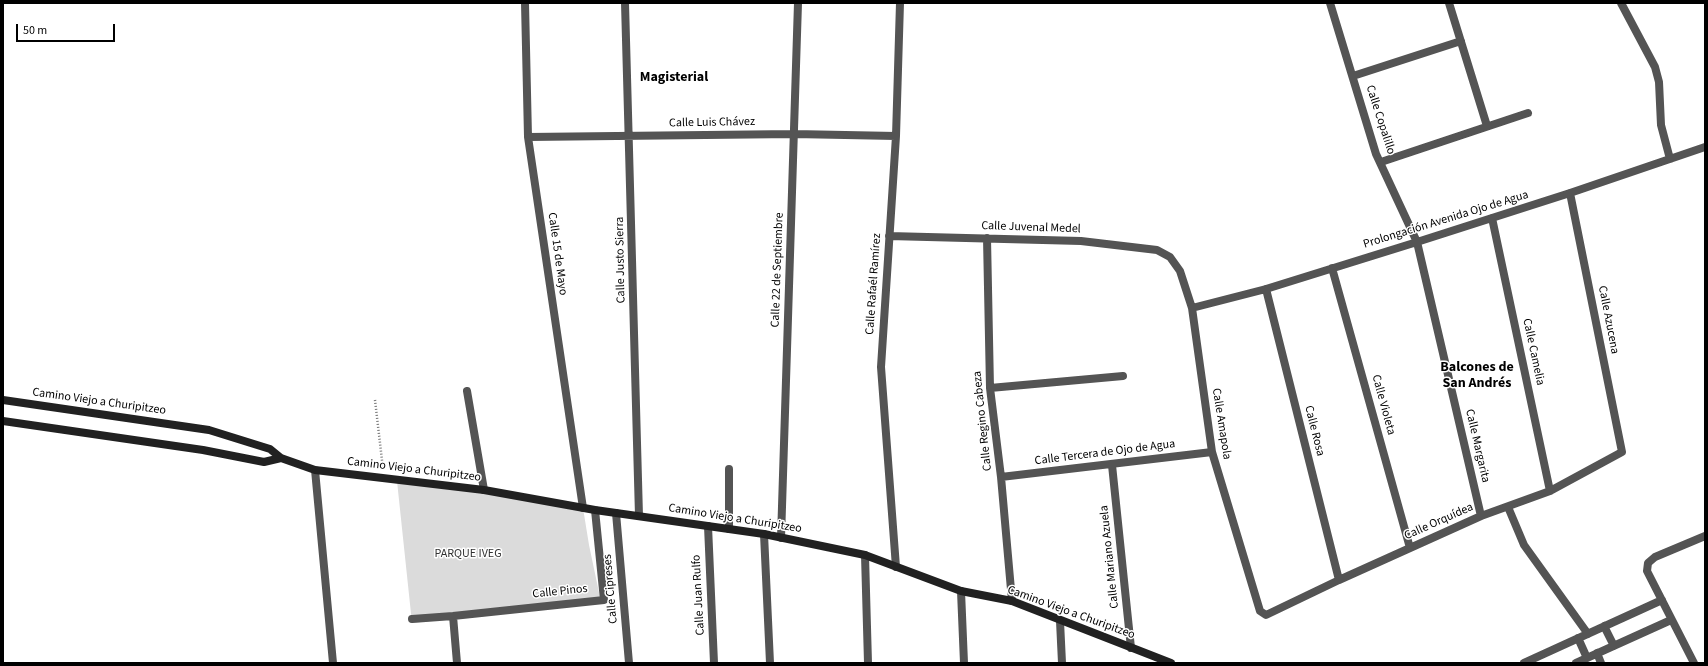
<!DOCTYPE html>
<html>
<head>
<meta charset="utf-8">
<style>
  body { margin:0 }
  #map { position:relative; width:1708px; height:666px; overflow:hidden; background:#fff; font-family:"Source Sans 3",sans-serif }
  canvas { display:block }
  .frame { position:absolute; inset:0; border:4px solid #000; pointer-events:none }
  .scale { position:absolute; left:16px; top:24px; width:99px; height:18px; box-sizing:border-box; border:2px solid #000; border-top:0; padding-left:5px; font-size:12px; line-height:14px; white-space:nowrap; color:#000; -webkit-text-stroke:3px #fff; paint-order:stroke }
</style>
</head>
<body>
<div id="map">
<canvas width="1708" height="666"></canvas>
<div class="frame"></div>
<div class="scale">50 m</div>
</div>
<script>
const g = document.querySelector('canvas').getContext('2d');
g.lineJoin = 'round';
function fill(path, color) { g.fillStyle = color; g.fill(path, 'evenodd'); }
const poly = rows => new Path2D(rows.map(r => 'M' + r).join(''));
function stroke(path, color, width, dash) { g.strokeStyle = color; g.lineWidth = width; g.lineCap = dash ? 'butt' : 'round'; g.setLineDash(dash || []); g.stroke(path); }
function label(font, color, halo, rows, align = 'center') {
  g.font = font + ' "Source Sans 3",sans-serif'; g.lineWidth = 3; g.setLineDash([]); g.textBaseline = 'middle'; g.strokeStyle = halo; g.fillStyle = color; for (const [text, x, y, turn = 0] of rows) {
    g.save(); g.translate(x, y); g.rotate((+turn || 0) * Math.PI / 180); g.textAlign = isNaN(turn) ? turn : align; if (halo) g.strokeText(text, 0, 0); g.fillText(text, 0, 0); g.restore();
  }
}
fill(poly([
  [397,481,583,508,589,545,601,602,412,623]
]), '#dbdbdb');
stroke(poly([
  [375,400,383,469]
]), '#767676', 2.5, [1, 2]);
stroke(poly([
  [525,3,528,137,583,508],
  [625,3,639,516],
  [1330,3,1376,154,1417,242,1481,516],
  [1449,3,1487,126],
  [1621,3,1655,67,1659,82,1661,125,1670,159],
  [1353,76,1461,41],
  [528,137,794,134,896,136],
  [1381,162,1528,113],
  [1492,218,1550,491],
  [889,236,1081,241,1157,250,1170,257,1180,271,1192,308,1212,452,1260,611,1266,615,1339,580,1481,516,1550,491,1622,452,1570,193],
  [987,238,990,388,1001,477,1012,601],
  [1332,268,1410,548],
  [1266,289,1339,580],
  [1192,308,1266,289,1417,242,1570,193,1705,147],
  [990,388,1123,376],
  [467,391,484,490],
  [1112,465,1131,648],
  [315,470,333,663],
  [1001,477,1212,452],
  [1508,507,1524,545,1588,634],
  [616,513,629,663],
  [708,526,714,663],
  [729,529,729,469],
  [764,534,770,663],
  [781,538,798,3],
  [865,555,868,663],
  [896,567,881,367,896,136,900,3],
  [961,591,964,663],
  [453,616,457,663],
  [412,619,453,616,604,600,595,510],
  [1060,621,1062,663],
  [1604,626,1614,646],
  [1578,638,1587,658],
  [1597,653,1601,663],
  [1524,663,1662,600],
  [1576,663,1671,620],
  [1694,663,1647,571,1648,563,1655,557,1705,536]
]), '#545454', 8);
stroke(poly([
  [3,400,209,430,270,449,281,458,315,470,484,490,595,510,764,534,865,555,961,591,1012,601,1171,663],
  [3,421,203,450,264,462,281,458]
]), '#212121', 8);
label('12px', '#000', '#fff', [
  ["Calle Copalillo",1380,120,72],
  ["Calle Luis Chávez",712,123,-1],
  ["Prolongación Avenida Ojo de Agua",1446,220,-17],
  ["Calle Juvenal Medel",1031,228,2],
  ["Calle 15 de Mayo",557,254,82],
  ["Calle Justo Sierra",621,260,-91],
  ["Calle 22 de Septiembre",778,270,-88],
  ["Calle Rafaél Ramírez",874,284,-86],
  ["Calle Azucena",1608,320,79],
  ["Calle Camelia",1533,352,78],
  ["Camino Viejo a Churipitzeo",99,402,8],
  ["Calle Violeta",1383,405,75],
  ["Calle Regino Cabeza",983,421,-96],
  ["Calle Amapola",1221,424,81],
  ["Calle Rosa",1314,431,76],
  ["Calle Margarita",1477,446,77],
  ["Calle Tercera de Ojo de Agua",1105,453,-7],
  ["Camino Viejo a Churipitzeo",414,470,7],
  ["Camino Viejo a Churipitzeo",735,519,9],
  ["Calle Orquídea",1439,522,-24],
  ["Calle Mariano Azuela",1110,557,-96],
  ["Calle Cipreses",611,589,-95],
  ["Calle Pinos",560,592,-6],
  ["Calle Juan Rulfo",699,595,-93],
  ["Camino Viejo a Churipitzeo",1071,613,20]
]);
label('12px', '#323232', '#fff', [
  ["PARQUE IVEG",468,554]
]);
label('bold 14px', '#000', '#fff', [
  ["Magisterial",674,78],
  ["Balcones de",1477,368],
  ["San Andrés",1477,384]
]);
</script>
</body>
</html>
